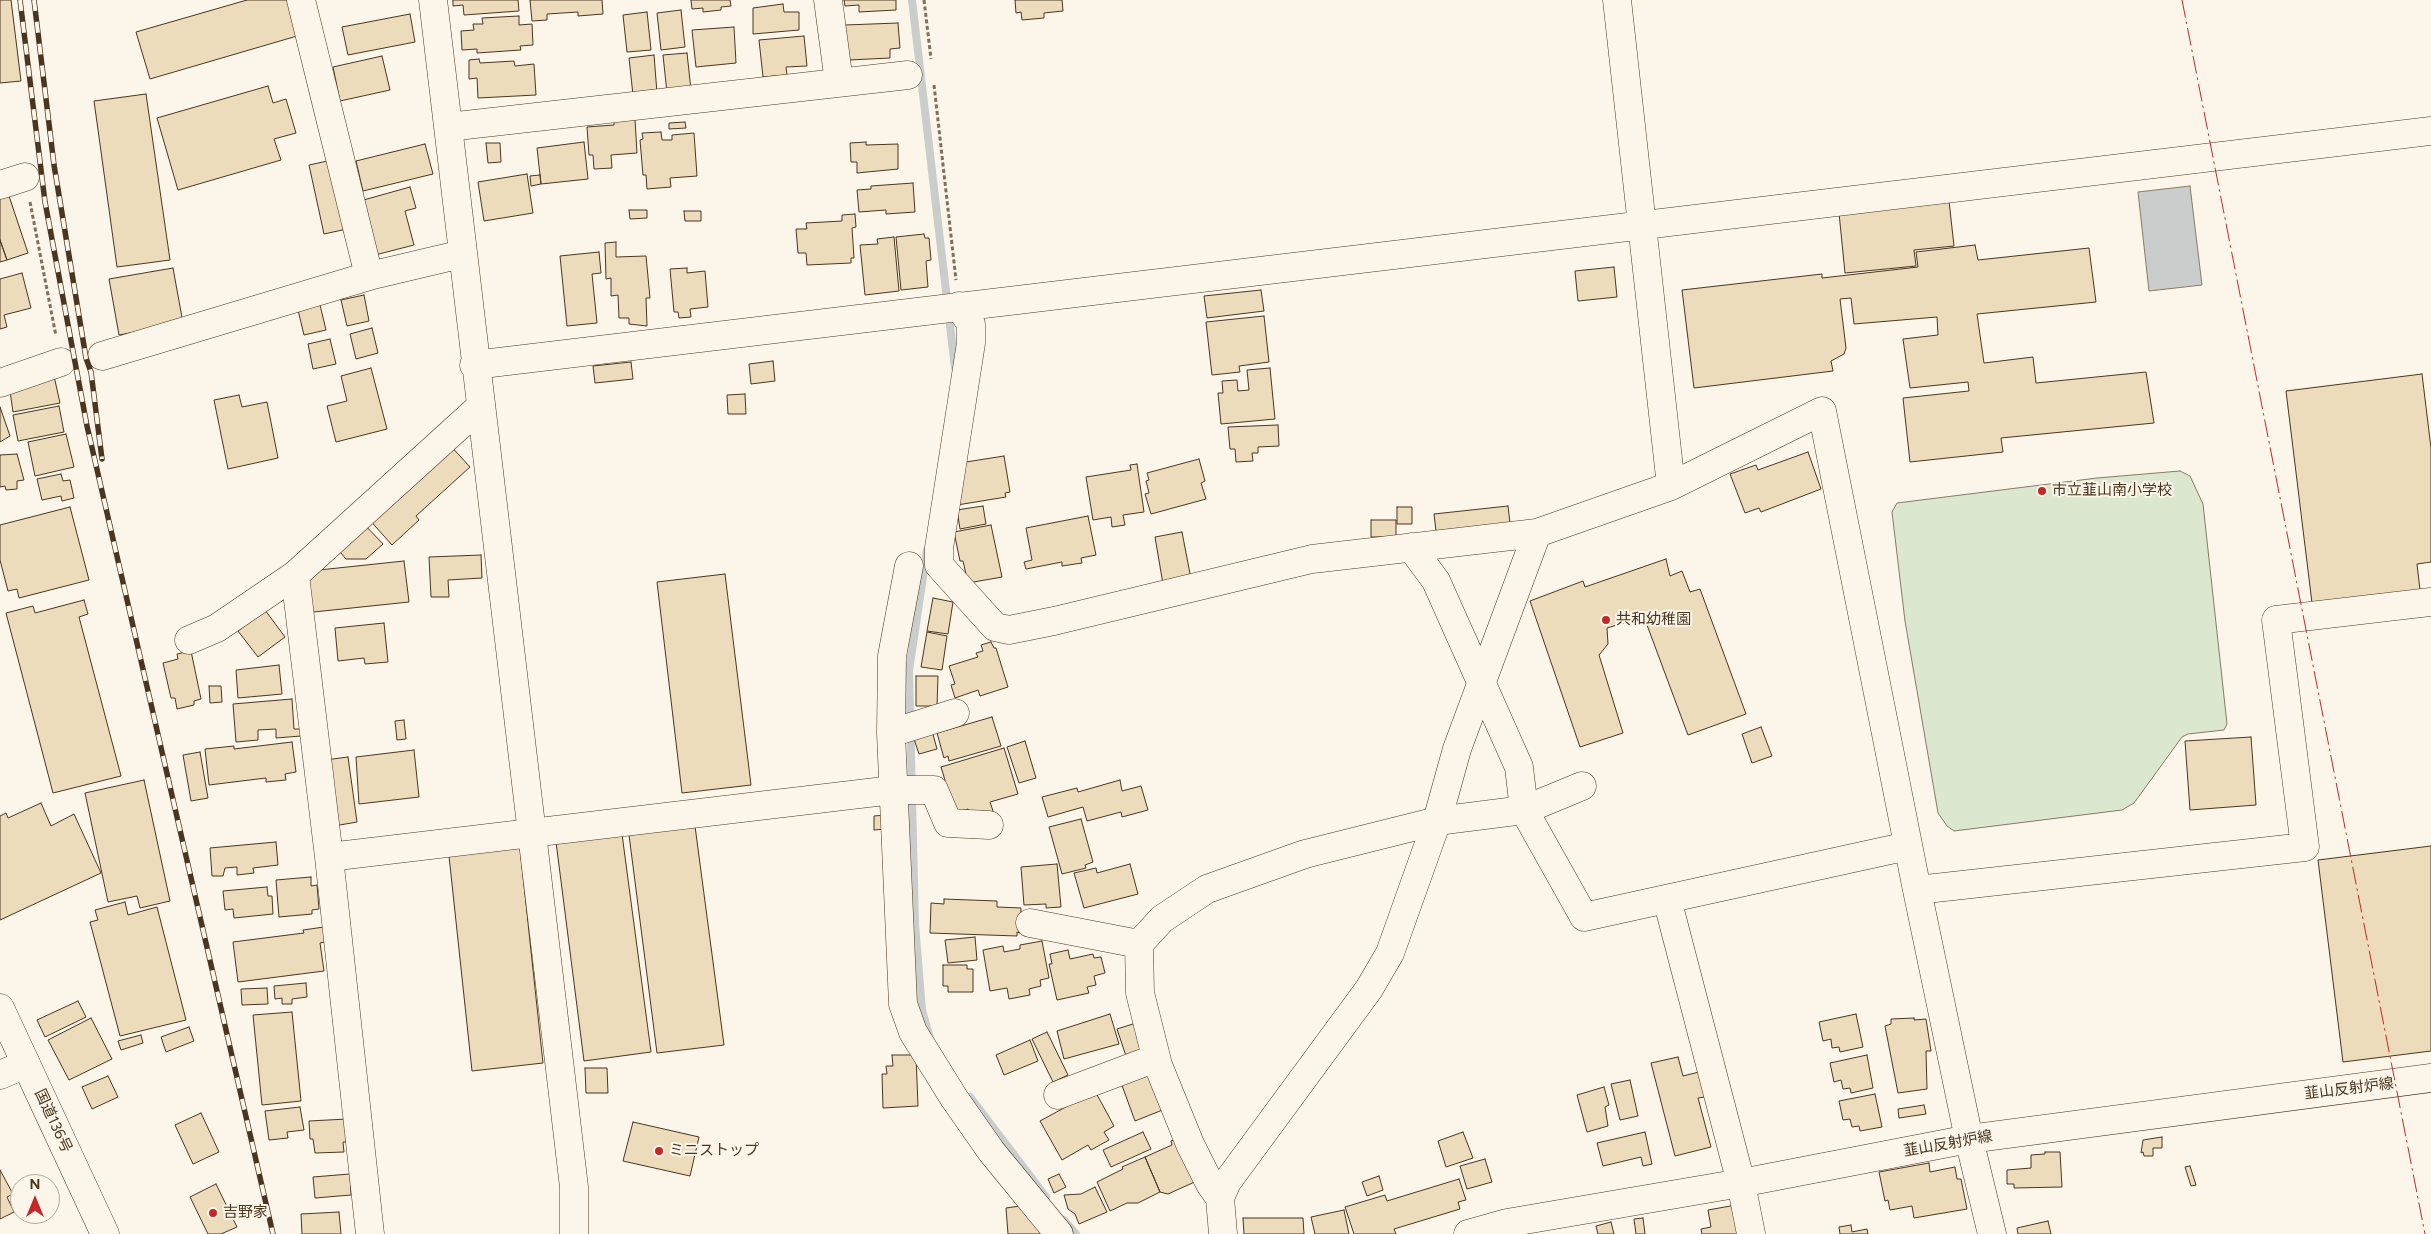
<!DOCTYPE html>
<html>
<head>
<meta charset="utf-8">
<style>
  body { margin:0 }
  #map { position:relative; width:2431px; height:1234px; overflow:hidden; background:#fbf6e9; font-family:Figtree,sans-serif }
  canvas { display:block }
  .north { position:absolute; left:10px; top:1174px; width:50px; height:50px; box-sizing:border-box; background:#fbf6e9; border:1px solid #b4a999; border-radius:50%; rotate:0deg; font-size:14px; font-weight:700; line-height:20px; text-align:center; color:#4a3520 }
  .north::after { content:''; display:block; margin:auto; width:18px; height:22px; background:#c62828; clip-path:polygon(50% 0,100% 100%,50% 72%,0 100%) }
</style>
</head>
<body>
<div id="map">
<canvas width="2431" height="1234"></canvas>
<div class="north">N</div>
</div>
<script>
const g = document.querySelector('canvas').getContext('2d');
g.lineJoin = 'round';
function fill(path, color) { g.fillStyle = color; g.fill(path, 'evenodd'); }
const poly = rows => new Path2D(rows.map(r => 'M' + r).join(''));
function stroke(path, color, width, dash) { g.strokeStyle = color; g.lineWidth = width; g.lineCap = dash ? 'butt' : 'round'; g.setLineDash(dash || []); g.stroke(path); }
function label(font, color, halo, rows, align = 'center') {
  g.font = font + ' Figtree,"Noto Sans JP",sans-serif'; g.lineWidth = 4; g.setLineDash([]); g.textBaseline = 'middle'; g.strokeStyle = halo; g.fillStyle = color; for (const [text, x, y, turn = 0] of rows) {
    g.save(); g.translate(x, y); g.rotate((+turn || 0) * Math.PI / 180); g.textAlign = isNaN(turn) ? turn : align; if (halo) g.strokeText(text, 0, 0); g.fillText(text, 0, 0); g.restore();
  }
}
const green = poly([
  [2180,471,2190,476,2203,504,2227,724,2224,730,2188,734,2182,737,2134,803,2122,810,1954,831,1947,826,1938,813,1905,621,1892,512,1897,503,2097,478,2180,471]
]);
fill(green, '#dce7d0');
stroke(green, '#887966', 1);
const water = poly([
  [2190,186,2202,285,2149,291,2138,192,2190,186]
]);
fill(water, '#c9cecd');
stroke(water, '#887966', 1);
stroke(poly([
  [912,0,955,368],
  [927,550,909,671,915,924,922,1010,930,1038],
  [970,1097,1046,1197],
  [1064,1220,1076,1234]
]), '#c9cecd', 8);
const building = poly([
  [0,0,11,0,21,81,0,83,0,0],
  [247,0,287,0,297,36,150,79,136,32,247,0],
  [453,0,518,0,519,11,464,15,463,5,453,6,453,0],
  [530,0,602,0,603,14,578,16,578,12,547,14,547,20,532,21,530,0],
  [691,0,730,0,731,6,721,7,721,10,703,12,703,8,692,9,691,0],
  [844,0,896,0,896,10,859,12,859,5,845,6,844,0],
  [1015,0,1062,0,1063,11,1044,13,1044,18,1022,20,1021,12,1016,13,1015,0],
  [783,4,784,12,799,12,799,30,753,34,753,8,783,4],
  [681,10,685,47,661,50,657,13,681,10],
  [647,12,651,50,627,52,623,15,647,12],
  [410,14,415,42,348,55,342,27,410,14],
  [519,16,519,25,532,24,533,45,520,46,521,50,477,53,477,49,462,50,461,31,474,30,473,24,483,24,482,18,519,16],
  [898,23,900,48,890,49,890,58,849,60,845,25,898,23],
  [734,27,736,63,696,67,692,30,734,27],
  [804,36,807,66,786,67,787,75,763,77,759,40,804,36],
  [687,53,691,90,667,93,663,55,687,53],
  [654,55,657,93,633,95,629,58,654,55],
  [382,56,390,90,340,101,333,67,382,56],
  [479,59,480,63,514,61,515,66,534,64,536,95,478,98,477,78,469,79,469,60,479,59],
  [268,86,273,103,286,99,296,133,274,139,281,160,178,190,157,118,268,86],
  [146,94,170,260,117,267,94,101,146,94],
  [635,119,637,153,611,155,612,168,594,169,593,155,589,155,587,127,614,125,614,121,635,119],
  [685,122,686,128,669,129,669,123,685,122],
  [661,132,662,140,672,140,672,135,694,133,697,176,670,178,671,187,647,189,646,175,643,175,640,140,643,139,642,133,661,132],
  [584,142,588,179,541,184,537,148,584,142],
  [866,142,866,145,898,144,898,169,857,173,857,162,851,162,850,143,866,142],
  [486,143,500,143,501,162,488,163,486,143],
  [425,144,433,174,363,191,356,161,425,144],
  [332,160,347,229,324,234,309,165,332,160],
  [527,174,533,213,484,221,478,182,527,174],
  [540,175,541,184,531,186,530,176,540,175],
  [913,183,915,212,886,214,886,210,859,212,857,190,871,189,871,186,913,183],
  [410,187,416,208,405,211,414,245,375,255,360,201,410,187],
  [7,190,28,253,7,260,0,240,0,193,7,190],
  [1949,201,1954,246,1914,250,1916,266,1845,273,1839,213,1949,201],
  [629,210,647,210,647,218,630,219,629,210],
  [684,211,701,211,701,221,685,221,684,211],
  [855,214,856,227,852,228,854,258,851,258,851,263,807,265,806,253,798,253,796,229,807,229,806,223,842,221,842,215,855,214],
  [924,234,925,238,929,238,931,260,926,261,928,287,901,290,896,237,924,234],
  [894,237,899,291,865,295,860,245,878,244,877,239,894,237],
  [0,240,7,260,0,262,0,240],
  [616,242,616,257,646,256,650,298,646,298,647,326,629,324,629,318,619,318,618,295,611,296,611,278,606,279,605,243,616,242],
  [1975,245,1978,260,2089,248,2096,302,1977,314,1984,363,2033,357,2036,383,2146,372,2154,423,2001,438,2003,452,1910,462,1903,398,1969,391,1968,382,1910,388,1903,339,1938,335,1937,317,1854,324,1851,298,1840,299,1846,348,1844,354,1831,361,1833,371,1694,388,1682,290,1822,274,1822,278,1918,267,1916,252,1975,245],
  [599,252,601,273,592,274,597,323,567,326,560,256,599,252],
  [1614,267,1617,297,1578,301,1575,271,1614,267],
  [173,268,183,323,119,335,109,279,173,268],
  [687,268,687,273,705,271,708,307,690,309,691,317,679,318,678,312,674,312,670,269,687,268],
  [22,273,31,308,4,315,7,327,0,329,0,279,22,273],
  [1261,290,1264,311,1207,318,1204,296,1261,290],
  [364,295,369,321,347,326,341,300,364,295],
  [320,305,326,330,304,335,298,310,320,305],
  [1264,316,1269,362,1239,366,1240,372,1212,375,1206,322,1264,316],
  [372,328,378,353,356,359,350,334,372,328],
  [330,339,336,364,313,369,308,344,330,339],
  [773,361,775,381,751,384,749,364,773,361],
  [631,362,633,379,595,383,593,366,631,362],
  [371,368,387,429,336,442,327,406,347,401,341,376,371,368],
  [1270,368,1275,419,1221,424,1218,393,1223,393,1222,381,1237,380,1238,391,1249,390,1247,370,1270,368],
  [2422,374,2431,448,2431,562,2417,564,2420,590,2312,603,2286,391,2422,374],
  [54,376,60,403,13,412,10,391,54,376],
  [745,394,746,414,728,414,727,395,745,394],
  [239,395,242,407,267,402,278,458,228,469,214,400,239,395],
  [59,406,64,432,18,441,13,415,59,406],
  [0,407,10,436,0,442,0,407],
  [1278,425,1279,446,1258,447,1258,453,1252,453,1253,461,1236,462,1235,449,1230,449,1228,427,1278,425],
  [66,434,74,467,35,476,28,442,66,434],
  [448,443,470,467,416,516,419,520,392,545,367,517,448,443],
  [1808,452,1821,489,1761,512,1759,508,1745,513,1730,474,1756,465,1758,470,1808,452],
  [17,454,24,480,17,481,17,489,6,490,5,486,0,487,0,455,17,454],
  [1004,456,1010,492,1005,493,1006,497,957,505,966,462,1004,456],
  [1199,459,1205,481,1201,483,1206,499,1151,514,1145,494,1149,493,1146,481,1149,480,1147,473,1199,459],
  [1137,464,1144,512,1123,515,1125,525,1112,527,1111,517,1093,520,1086,477,1131,470,1130,465,1137,464],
  [61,474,63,481,70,480,74,498,62,501,61,496,42,500,37,479,61,474],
  [983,506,986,524,960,529,957,510,983,506],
  [1508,506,1510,523,1436,531,1434,514,1508,506],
  [70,507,89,580,19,598,17,589,8,591,0,560,0,525,70,507],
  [1397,507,1412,507,1412,524,1397,524,1397,507],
  [1088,516,1096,555,1081,558,1082,563,1062,566,1062,562,1026,569,1024,562,1032,560,1026,528,1088,516],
  [1371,520,1396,520,1396,537,1371,537,1371,520],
  [361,521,383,544,366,559,346,559,334,545,361,521],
  [991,525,1002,577,968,583,963,561,960,561,954,532,991,525],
  [1182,532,1191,579,1163,584,1155,537,1182,532],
  [481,555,482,578,448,580,449,597,431,597,429,557,481,555],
  [1666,559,1670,576,1682,571,1690,592,1700,589,1746,714,1688,735,1644,617,1607,628,1608,644,1599,655,1623,733,1580,747,1530,601,1583,581,1585,587,1666,559],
  [404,561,409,602,304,613,300,572,404,561],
  [725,574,751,785,682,793,657,582,725,574],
  [933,598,953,602,948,634,927,631,933,598],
  [84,600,88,614,79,617,121,776,53,793,6,613,33,606,35,613,84,600],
  [265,610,285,637,258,657,238,631,265,610],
  [384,623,388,662,365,664,364,658,338,661,335,628,384,623],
  [927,632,947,636,942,670,921,667,927,632],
  [991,642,994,648,996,648,1008,687,980,696,978,690,955,698,951,685,955,684,949,666,978,657,976,653,983,651,981,645,991,642],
  [191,651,201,699,194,701,194,705,177,709,175,698,171,698,163,663,178,659,177,654,191,651],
  [279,665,282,694,238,698,236,670,279,665],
  [916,676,938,676,937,706,916,706,916,676],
  [209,686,221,686,222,702,210,703,209,686],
  [292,699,294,729,300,729,301,736,276,738,276,729,258,730,258,740,236,742,233,704,292,699],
  [992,717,1001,746,949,761,948,756,944,758,937,733,992,717],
  [404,720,406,739,397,740,395,721,404,720],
  [1761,727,1772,756,1752,763,1742,734,1761,727],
  [932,731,937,749,919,754,913,736,932,731],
  [2251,737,2256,805,2190,810,2185,741,2251,737],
  [1025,741,1036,778,1019,783,1007,747,1025,741],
  [292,742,296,772,285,774,286,780,266,782,266,778,209,785,205,749,234,746,234,749,292,742],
  [1004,748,1018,794,990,802,993,811,970,818,968,809,955,813,941,767,1004,748],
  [414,750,419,797,359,804,356,757,414,750],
  [200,752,208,798,191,801,183,755,200,752],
  [348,757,357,822,334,826,325,760,348,757],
  [144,780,170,901,140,908,137,896,108,902,85,793,144,780],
  [1120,780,1122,791,1141,786,1148,810,1122,817,1121,812,1087,821,1083,807,1048,817,1042,797,1077,788,1078,792,1120,780],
  [41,803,51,826,74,814,101,873,0,920,0,816,6,813,8,818,41,803],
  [886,815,886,829,874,830,874,816,886,815],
  [1081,819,1093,862,1085,865,1086,868,1062,874,1049,827,1081,819],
  [695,826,724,1045,657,1053,629,835,695,826],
  [622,834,651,1052,584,1061,556,842,622,834],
  [276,842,278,865,253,868,254,873,237,875,237,867,225,868,223,876,212,876,210,848,276,842],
  [2431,846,2431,1051,2343,1062,2318,860,2431,846],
  [520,848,543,1063,472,1071,449,856,520,848],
  [1057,864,1061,907,1046,908,1046,904,1024,905,1021,867,1057,864],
  [1130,864,1138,894,1084,908,1074,873,1096,868,1097,873,1130,864],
  [311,877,311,886,317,885,319,909,312,910,312,914,279,917,276,880,311,877],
  [267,887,268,896,272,896,273,914,234,918,233,909,225,910,223,891,267,887],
  [944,899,997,901,997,907,1021,908,1020,933,1017,932,1017,936,930,933,931,903,944,904,944,899],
  [125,902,128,915,157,907,186,1020,120,1036,90,922,98,920,95,910,125,902],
  [324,927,325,942,320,943,324,971,238,982,233,942,304,933,303,930,324,927],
  [975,937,977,960,948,963,945,940,975,937],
  [1042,941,1049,978,1040,980,1041,986,1029,989,1030,995,1009,999,1007,988,990,991,983,950,1003,946,1004,952,1020,949,1020,945,1042,941],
  [1068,950,1070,959,1093,954,1094,958,1101,957,1105,973,1094,976,1096,985,1087,987,1089,993,1057,1000,1049,964,1052,964,1050,954,1068,950],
  [943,965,967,965,967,969,973,969,973,992,948,992,948,986,943,986,943,965],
  [306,983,307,997,292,999,292,1004,282,1004,282,998,275,999,274,986,306,983],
  [267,988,268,1004,242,1005,241,989,267,988],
  [78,1001,86,1017,45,1037,37,1020,78,1001],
  [292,1012,301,1101,262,1105,253,1015,292,1012],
  [1110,1014,1119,1044,1064,1059,1057,1031,1110,1014],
  [1856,1014,1863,1047,1840,1052,1839,1047,1832,1048,1831,1039,1823,1041,1819,1022,1856,1014],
  [91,1018,112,1059,69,1080,48,1040,91,1018],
  [1914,1018,1914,1020,1926,1019,1931,1051,1926,1051,1927,1089,1898,1093,1885,1026,1891,1024,1891,1019,1914,1018],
  [1136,1023,1147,1056,1128,1062,1117,1029,1136,1023],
  [189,1027,194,1041,166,1052,161,1037,189,1027],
  [1047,1032,1068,1075,1053,1082,1032,1039,1047,1032],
  [141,1035,143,1043,121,1050,118,1041,141,1035],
  [1030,1040,1038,1061,1004,1075,996,1055,1030,1040],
  [892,1055,916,1055,918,1106,883,1108,882,1074,887,1074,886,1066,893,1066,892,1055],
  [1867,1055,1873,1088,1851,1093,1850,1088,1843,1089,1841,1080,1834,1082,1830,1063,1867,1055],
  [1678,1057,1683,1076,1699,1072,1705,1097,1698,1098,1711,1147,1675,1156,1651,1063,1678,1057],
  [585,1068,607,1068,608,1093,586,1093,585,1068],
  [1149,1068,1165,1109,1135,1121,1120,1080,1149,1068],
  [108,1076,118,1097,92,1109,82,1087,108,1076],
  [1630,1080,1638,1116,1620,1120,1611,1084,1630,1080],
  [1604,1087,1609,1105,1605,1107,1608,1126,1587,1132,1577,1095,1604,1087],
  [1095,1091,1114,1126,1104,1132,1109,1140,1091,1150,1088,1145,1062,1160,1040,1121,1095,1091],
  [1875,1094,1882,1127,1860,1131,1859,1126,1852,1127,1850,1119,1843,1120,1839,1101,1875,1094],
  [1924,1105,1926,1114,1899,1118,1898,1109,1924,1105],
  [300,1107,304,1130,287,1132,288,1138,269,1140,265,1111,300,1107],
  [201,1113,219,1152,193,1164,175,1125,201,1113],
  [347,1119,349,1142,343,1142,344,1152,315,1153,313,1139,310,1139,309,1121,347,1119],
  [633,1122,699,1137,690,1176,623,1161,633,1122],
  [1143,1132,1151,1149,1111,1167,1103,1150,1143,1132],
  [1463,1132,1473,1158,1446,1167,1438,1141,1463,1132],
  [1645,1132,1652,1164,1643,1166,1641,1157,1603,1166,1597,1143,1645,1132],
  [2162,1137,2162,1148,2153,1148,2153,1156,2144,1156,2143,1152,2141,1153,2143,1140,2162,1137],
  [1179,1138,1199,1180,1168,1194,1160,1192,1145,1157,1172,1145,1171,1141,1179,1138],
  [2045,1152,2060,1152,2062,1187,2014,1188,2014,1184,2007,1184,2007,1170,2031,1168,2031,1155,2045,1154,2045,1152],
  [1145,1157,1160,1192,1138,1203,1127,1203,1110,1211,1097,1182,1123,1169,1122,1167,1145,1157],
  [1485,1159,1492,1182,1467,1189,1460,1166,1485,1159],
  [1929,1163,1930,1172,1955,1167,1957,1179,1961,1179,1967,1209,1914,1218,1912,1206,1890,1210,1888,1200,1885,1201,1879,1172,1929,1163],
  [2190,1166,2196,1185,2191,1186,2185,1167,2190,1166],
  [0,1170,13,1194,7,1197,14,1212,0,1219,0,1170],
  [350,1174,351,1195,315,1198,313,1177,350,1174],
  [1059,1174,1066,1187,1054,1193,1048,1179,1059,1174],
  [1379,1176,1383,1190,1367,1196,1362,1182,1379,1176],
  [1459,1179,1466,1200,1458,1202,1460,1209,1394,1229,1396,1234,1354,1234,1345,1207,1385,1195,1387,1201,1459,1179],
  [216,1184,237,1227,221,1234,208,1234,190,1197,216,1184],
  [1095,1187,1107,1212,1079,1224,1075,1214,1068,1209,1064,1195,1081,1194,1095,1187],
  [1736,1205,1742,1234,1702,1234,1701,1229,1711,1227,1708,1210,1736,1205],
  [1020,1206,1045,1234,1008,1234,1006,1208,1020,1206],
  [1344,1210,1349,1234,1315,1234,1311,1217,1344,1210],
  [339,1212,341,1234,302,1234,301,1214,339,1212],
  [1243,1218,1303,1218,1304,1234,1244,1234,1243,1218],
  [1643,1218,1645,1234,1636,1234,1634,1219,1643,1218],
  [2048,1221,2051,1234,2018,1234,2017,1228,2048,1221],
  [1611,1222,1614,1234,1598,1234,1596,1226,1611,1222],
  [1851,1225,1852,1232,1867,1229,1868,1234,1840,1234,1839,1227,1851,1225]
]);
fill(building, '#ecdcbc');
stroke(building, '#4a3520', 1);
const minor = poly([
  [301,0,369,276],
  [433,0,574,1187,574,1234],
  [828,0,839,82],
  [1617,0,1671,486],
  [448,127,908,75],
  [0,185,25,177],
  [959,306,971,324,971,343,939,548,939,565,995,627,1009,630,1054,621,1312,559,1537,533,1671,486,1822,411,1917,890,1969,1139,1992,1234],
  [102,356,369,276,462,254],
  [474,365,2431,131],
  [0,383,61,362],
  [1411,547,1436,581,1519,767,1524,810,1584,917,1908,846],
  [909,566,892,656,891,733,903,1004,913,1032,954,1098,991,1151,1059,1234],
  [295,575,329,857,370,1234],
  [189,640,217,628,295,575,480,407],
  [891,733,955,713],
  [329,857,893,790,934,790,948,823,989,825],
  [1917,890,2305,847,2276,620,2431,602],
  [1667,899,1741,1183,1751,1234],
  [1030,923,1139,944],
  [0,1075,26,1064],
  [1058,1095,1156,1058],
  [1220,1198,1210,1184,1190,1144,1158,1065,1140,993,1139,944,1162,919,1207,889,1305,854,1437,821,1524,810,1582,786],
  [1223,1234,1220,1198,1227,1182,1369,989,1390,953,1437,821,1457,749,1537,533]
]);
const major = poly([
  [1468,1234,1507,1223,1741,1183,1969,1139,2431,1078]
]);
const highway = poly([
  [0,1008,105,1234]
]);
stroke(minor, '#4a3520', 29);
stroke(major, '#4a3520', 29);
stroke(highway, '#4a3520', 29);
stroke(poly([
  [924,0,931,59],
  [934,85,956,280],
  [30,202,56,336]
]), '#7f6f5c', 3, [4, 2.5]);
stroke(minor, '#fbf6e9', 28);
stroke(major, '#fbf6e9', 28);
stroke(highway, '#fbf6e9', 28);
const rail = poly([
  [20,0,45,202,87,426,273,1234],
  [34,0,54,165,86,358,91,372,102,459]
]);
stroke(rail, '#4a3520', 5.5);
stroke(rail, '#fbf6e9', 4, [11]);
stroke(poly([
  [2182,0,2425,1234]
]), '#c62828', 1, [18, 4, 2.5, 4]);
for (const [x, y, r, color] of [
  [2042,491,5,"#c62828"],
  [1606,620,5,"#c62828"],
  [659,1151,5,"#c62828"],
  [213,1213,5,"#c62828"]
]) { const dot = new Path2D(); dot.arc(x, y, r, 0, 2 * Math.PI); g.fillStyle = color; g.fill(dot); stroke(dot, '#fbf6e9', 2); }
label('15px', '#4a3520', '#fbf6e9', [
  ["市立韮山南小学校",2052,491],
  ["共和幼稚園",1616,620],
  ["ミニストップ",669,1151],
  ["吉野家",223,1213]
], 'left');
label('15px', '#4a3520', '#fbf6e9', [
  ["韮山反射炉線",2349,1089,-7],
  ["国道136号",53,1121,65],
  ["韮山反射炉線",1948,1144,-10]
]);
</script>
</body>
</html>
